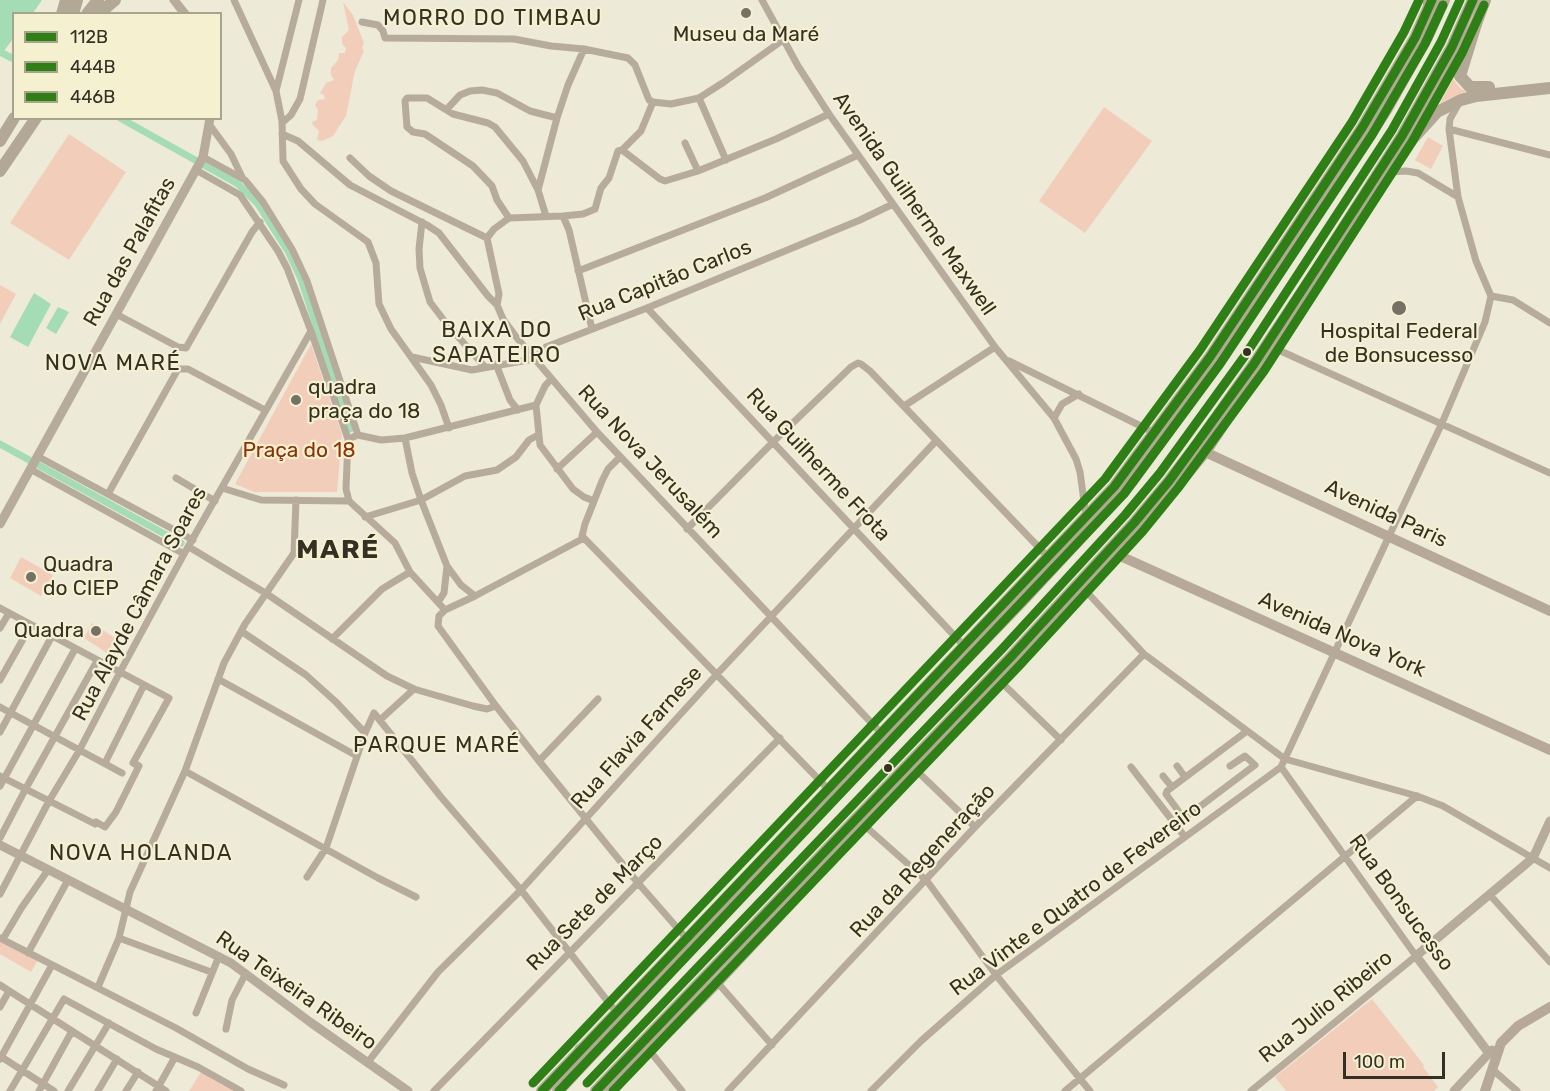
<!DOCTYPE html>
<html>
<head>
<meta charset="utf-8">
<style>
  body { margin:0 }
  #map { position:relative; width:1550px; height:1091px; overflow:hidden; background:#edead8; font-family:Rubik,sans-serif }
  canvas { display:block }
  .legend { position:absolute; left:12px; top:12px; width:210px; height:108px; box-sizing:border-box; background:#f5f0d0; border:2px solid #a7a48c; margin:0; padding:8px 10px; list-style:none; font-size:18px; color:#333125 }
  .legend li { display:flex; align-items:center; gap:12px; height:30px }
  .legend b { width:30px; border:2px solid #a7a48c }
  .scale { position:absolute; left:1343px; top:1052px; width:102px; height:27px; box-sizing:border-box; border:3px solid #333125; border-top:0; padding-left:8px; font-size:18px; line-height:21px; white-space:nowrap; color:#333125; -webkit-text-stroke:4px #f5f0d0; paint-order:stroke }
</style>
</head>
<body>
<div id="map">
<canvas width="1550" height="1091"></canvas>
<ul class="legend">
<li><b style="height:8px;background:#2e7f16"></b>112B</li>
<li><b style="height:8px;background:#2e7f16"></b>444B</li>
<li><b style="height:8px;background:#2e7f16"></b>446B</li>
</ul>
<div class="scale">100 m</div>
</div>
<script>
const g = document.querySelector('canvas').getContext('2d');
g.lineJoin = 'round';
function fill(path, color) { g.fillStyle = color; g.fill(path, 'evenodd'); }
const poly = rows => new Path2D(rows.map(r => 'M' + r).join(''));
function stroke(path, color, width, dash) { g.strokeStyle = color; g.lineWidth = width; g.lineCap = dash ? 'butt' : 'round'; g.setLineDash(dash || []); g.stroke(path); }
function label(font, color, halo, rows, align = 'center') {
  g.font = font + ' Rubik,sans-serif'; g.lineWidth = 4.5; g.setLineDash([]); g.textBaseline = 'middle'; g.strokeStyle = halo; g.fillStyle = color; for (const [text, x, y, turn = 0] of rows) {
    g.save(); g.translate(x, y); g.rotate((+turn || 0) * Math.PI / 180); g.textAlign = isNaN(turn) ? turn : align; if (halo) g.strokeText(text, 0, 0); g.fillText(text, 0, 0); g.restore();
  }
}
fill(poly([
  [343,2,353,15,364,43,362,48,364,51,355,71,346,116,333,136,322,141,317,140,319,131,312,124,313,121,317,120,318,110,315,105,318,100,325,99,324,95,320,93,326,83,334,80,331,75,331,68,338,60,339,53,345,53,346,48,342,44,342,37,349,30],
  [1453,79,1461,89,1467,92,1440,103],
  [1104,107,1152,141,1085,233,1039,201],
  [69,134,126,172,69,260,10,223],
  [1428,137,1443,146,1431,169,1415,160],
  [0,285,16,294,0,324],
  [311,344,342,435,337,492,254,492,235,484],
  [21,557,53,575,41,596,10,578],
  [92,623,115,638,107,653,84,638],
  [0,940,38,960,31,972,0,954],
  [1372,999,1424,1065,1423,1067,1438,1087,1434,1091,1286,1091,1275,1077],
  [203,1069,237,1091,189,1091]
]), '#f2ceba');
fill(poly([
  [0,0,42,0,33,13,14,14,13,39,0,56],
  [34,293,51,304,28,347,10,337],
  [58,307,69,312,56,334,46,328]
]), '#a4dcb6');
stroke(poly([
  [2,53,14,59],
  [120,118,238,184,258,204,288,251,301,279,350,429],
  [0,444,181,543]
]), '#a4dcb6', 7);
stroke(poly([
  [234,0,276,91,282,121,283,161,301,189,315,204,368,242,376,263,379,304,391,329,431,385,441,405,449,428],
  [762,0,798,66,829,114,995,347,1054,418,1076,459,1080,472,1086,516],
  [362,22,378,25,383,31,385,38,514,39,551,46,584,49,628,58,635,65,649,100,653,102,671,104,699,98,724,82,783,40],
  [276,91,299,0],
  [699,98,726,160],
  [1459,103,1450,119,1449,129,1458,197,1476,261,1491,296],
  [447,109,460,95,470,91,482,90,497,93,530,111,557,118],
  [282,123,291,115,300,99,323,0],
  [209,124,231,154,242,177],
  [1449,129,1550,155],
  [282,134,298,141,350,185,427,225,439,233,488,296,497,305,503,319,517,338,597,432,881,733],
  [685,143,698,171],
  [622,150,660,179,665,181,698,171,776,139,829,114],
  [203,157,245,180,263,202,292,249,307,281,358,435,348,439],
  [350,158,369,176,391,191,487,238],
  [196,170,240,195,278,251,287,268,311,331,348,439,346,489,349,501,395,543,410,572,445,610],
  [1390,172,1406,171,1418,173,1458,197],
  [546,216,538,190,557,118,568,85,584,49],
  [563,216,583,214,595,209,601,188,609,178,618,151,622,150,641,131,653,102],
  [509,218,497,200,492,186,473,166,425,134,413,132,407,127,405,101,407,98,427,98,453,114,488,123,495,127,523,161,538,190],
  [422,222,419,249,420,268,430,302,446,323,485,367],
  [487,238,494,229,509,218,563,216,569,230,592,329],
  [487,238,499,294,497,305],
  [578,271,765,198,858,155],
  [1491,296,1513,300,1550,323],
  [647,308,964,646],
  [116,314,178,347,186,348,252,232,260,222],
  [1274,348,1550,473],
  [412,357,472,370,534,359,546,347,647,308,860,220,893,204],
  [1009,361,1155,433],
  [496,364,510,400,518,410],
  [551,379,545,386,536,405,540,445,573,489,584,497,594,501],
  [904,406,995,347],
  [1054,418,1062,404,1079,394],
  [358,435,381,440,405,438,536,405],
  [405,438,412,473,421,500,447,566,461,585,475,596],
  [37,456,193,540],
  [620,457,608,469,602,481,585,524,582,536,828,789],
  [30,469,184,554],
  [557,469,597,432],
  [176,478,215,501],
  [222,488,261,500,349,501],
  [108,494,178,369,188,369,265,410],
  [365,517,421,500,465,476,497,470,516,457,529,440,538,435],
  [687,529,773,442,851,367,858,363,861,364,870,371,1048,557],
  [584,538,475,596,445,610,439,616,438,626,496,706,539,761,638,883,687,939],
  [189,547,267,594,387,676,414,689,473,706,487,709,496,706],
  [1085,590,1144,654,1285,759,1417,796,1443,806,1550,868],
  [438,602,444,593,447,566],
  [0,608,169,698,133,763,139,766,116,812,105,827,96,822],
  [0,628,9,613],
  [241,631,306,675,336,702,365,733],
  [332,639,382,589,410,572],
  [218,679,357,756],
  [0,680,31,625],
  [1001,682,1061,740],
  [0,707,122,773],
  [380,720,414,689],
  [0,732,52,636],
  [539,761,598,699],
  [105,763,144,685],
  [1177,766,1185,777],
  [1230,766,1245,756,1255,765,1186,817,1182,816,1166,794,1167,791,1247,731],
  [1131,767,1185,837],
  [916,770,975,827],
  [185,771,378,878,416,897],
  [0,776,95,824],
  [1163,776,1172,787],
  [0,786,75,649],
  [864,825,927,881,996,975,1090,1091],
  [0,838,25,790,97,661],
  [307,877,326,848,365,733,374,713,441,797,521,890,616,1012],
  [0,894,49,801,79,751,120,672,184,554,311,331],
  [1490,895,1550,962],
  [0,938,176,1028,248,1069,284,1085],
  [119,938,211,972],
  [3,939,22,907,48,870],
  [28,953,68,880],
  [717,982,772,1045],
  [0,985,166,1091],
  [98,987,119,938,130,892,185,771,224,663,245,624,294,553,296,500],
  [0,1007,9,991],
  [196,1013,219,956],
  [226,1029,232,1000,246,973],
  [649,1050,682,1091],
  [0,1056,54,1091],
  [0,1059,52,965],
  [368,1062,438,972,521,890,717,674,936,441],
  [1493,1070,1517,1091],
  [10,1091,64,999,156,1049,198,1067,241,1091],
  [39,1091,72,1031],
  [68,1091,109,1023],
  [98,1091,117,1059],
  [126,1091,138,1072],
  [156,1091,175,1057],
  [434,1091,780,738],
  [728,1091,975,827,1144,654],
  [871,1091,921,1041,996,975,1281,767,1442,423,1485,322,1491,296],
  [1065,1091,1417,796],
  [1251,1091,1416,956,1281,767]
]), '#b7ac9c', 7);
stroke(poly([
  [174,0,185,14],
  [0,524,203,157,210,118],
  [0,845,231,963,310,1022,408,1091],
  [1488,1052,1416,956,1533,858,1550,821],
  [1454,1091,1492,1050]
]), '#b7ac9c', 9);
stroke(poly([
  [1205,452,1550,611],
  [1118,555,1550,750],
  [1485,1091,1501,1043,1518,1026,1550,1007]
]), '#b6a997', 10);
stroke(poly([
  [542,1091,758,865,1114,487,1210,357,1362,128,1415,38,1432,0],
  [609,1091,717,982,871,817,1042,638,1118,555,1205,452,1408,144,1476,24,1485,0]
]), '#b4aa96', 12);
stroke(poly([
  [1429,0,1429,7],
  [62,14,66,0],
  [73,14,77,0],
  [87,14,98,0],
  [98,14,115,0],
  [1476,24,1460,76,1470,87,1489,87],
  [0,141,14,118],
  [1408,144,1437,112,1461,100,1476,96,1550,88],
  [0,171,36,118],
  [1067,542,1087,517],
  [1069,602,1085,590],
  [580,1050,609,1030],
  [614,1085,628,1067],
  [558,1091,857,772,1024,599,1111,505,1132,481,1216,364,1358,153,1386,110,1427,37,1444,0],
  [596,1091,1011,657,1134,523,1169,481,1197,445,1254,364,1316,271,1402,136,1452,47,1473,0]
]), '#b2a895', 12);
stroke(poly([
  [542,1091,1114,487,1210,357,1362,128,1415,38,1432,0],
  [596,1091,1011,657,1134,523,1169,481,1254,364,1402,136,1452,47,1473,0]
]), '#2e7f16', 9);
stroke(poly([
  [559,1091,1124,494,1220,364,1372,135,1425,44,1443,5],
  [613,1091,1020,665,1143,531,1178,488,1264,371,1412,142,1462,53,1484,5]
]), '#2e7f16', 9);
stroke(poly([
  [533,1083,1105,479,1200,350,1352,122,1404,32,1419,0],
  [587,1083,1002,649,1125,515,1160,473,1244,357,1392,130,1441,42,1460,0]
]), '#2e7f16', 9);
for (const [x, y, r, color] of [
  [746,13,6,"#747264"],
  [1399,308,8,"#747264"],
  [1247,352,5,"#333125"],
  [296,400,6,"#747264"],
  [31,577,6,"#747264"],
  [96,631,6,"#747264"],
  [888,768,5,"#333125"]
]) { const dot = new Path2D(); dot.arc(x, y, r, 0, 2 * Math.PI); g.fillStyle = color; g.fill(dot); stroke(dot, '#f5f0d0', 2); }
label('21px', '#333125', '#f5f0d0', [
  ["Museu da Maré",746,35],
  ["Hospital Federal",1399,332],
  ["de Bonsucesso",1399,356],
  ["quadra",308,388,"left"],
  ["praça do 18",308,412,"left"],
  ["Quadra",43,565,"left"],
  ["do CIEP",43,589,"left"],
  ["Quadra",84,631,"right"]
]);
label('21px', '#333125', '#f5f0d0', [
  ["Avenida Guilherme Maxwell",914,204,55],
  ["Rua das Palafitas",130,252,-61],
  ["Rua Capitão Carlos",665,281,-22],
  ["Rua Nova Jerusalém",650,462,47],
  ["Rua Guilherme Frota",818,465,47],
  ["Avenida Paris",1386,514,25],
  ["Rua Alayde Câmara Soares",140,604,-62],
  ["Avenida Nova York",1342,635,24],
  ["Rua Flavia Farnese",637,738,-48],
  ["Rua da Regeneração",923,861,-47],
  ["Rua Vinte e Quatro de Fevereiro",1076,899,-37],
  ["Rua Sete de Março",595,903,-45],
  ["Rua Bonsucesso",1401,903,54],
  ["Rua Teixeira Ribeiro",296,991,35],
  ["Rua Julio Ribeiro",1326,1007,-39]
]);
label('21px', '#8d3003', '#f5f0d0', [
  ["Praça do 18",299,451]
]);
g.letterSpacing = '1.5px';
label('22px', '#333125', '#f5f0d0', [
  ["MORRO DO TIMBAU",493,19],
  ["BAIXA DO",497,331],
  ["SAPATEIRO",497,356],
  ["NOVA MARÉ",113,364],
  ["PARQUE MARÉ",437,746],
  ["NOVA HOLANDA",141,854]
]);
g.letterSpacing = '0px';
g.letterSpacing = '1.5px';
label('bold 27px', '#333125', '#f5f0d0', [
  ["MARÉ",338,550]
]);
g.letterSpacing = '0px';
</script>
</body>
</html>
